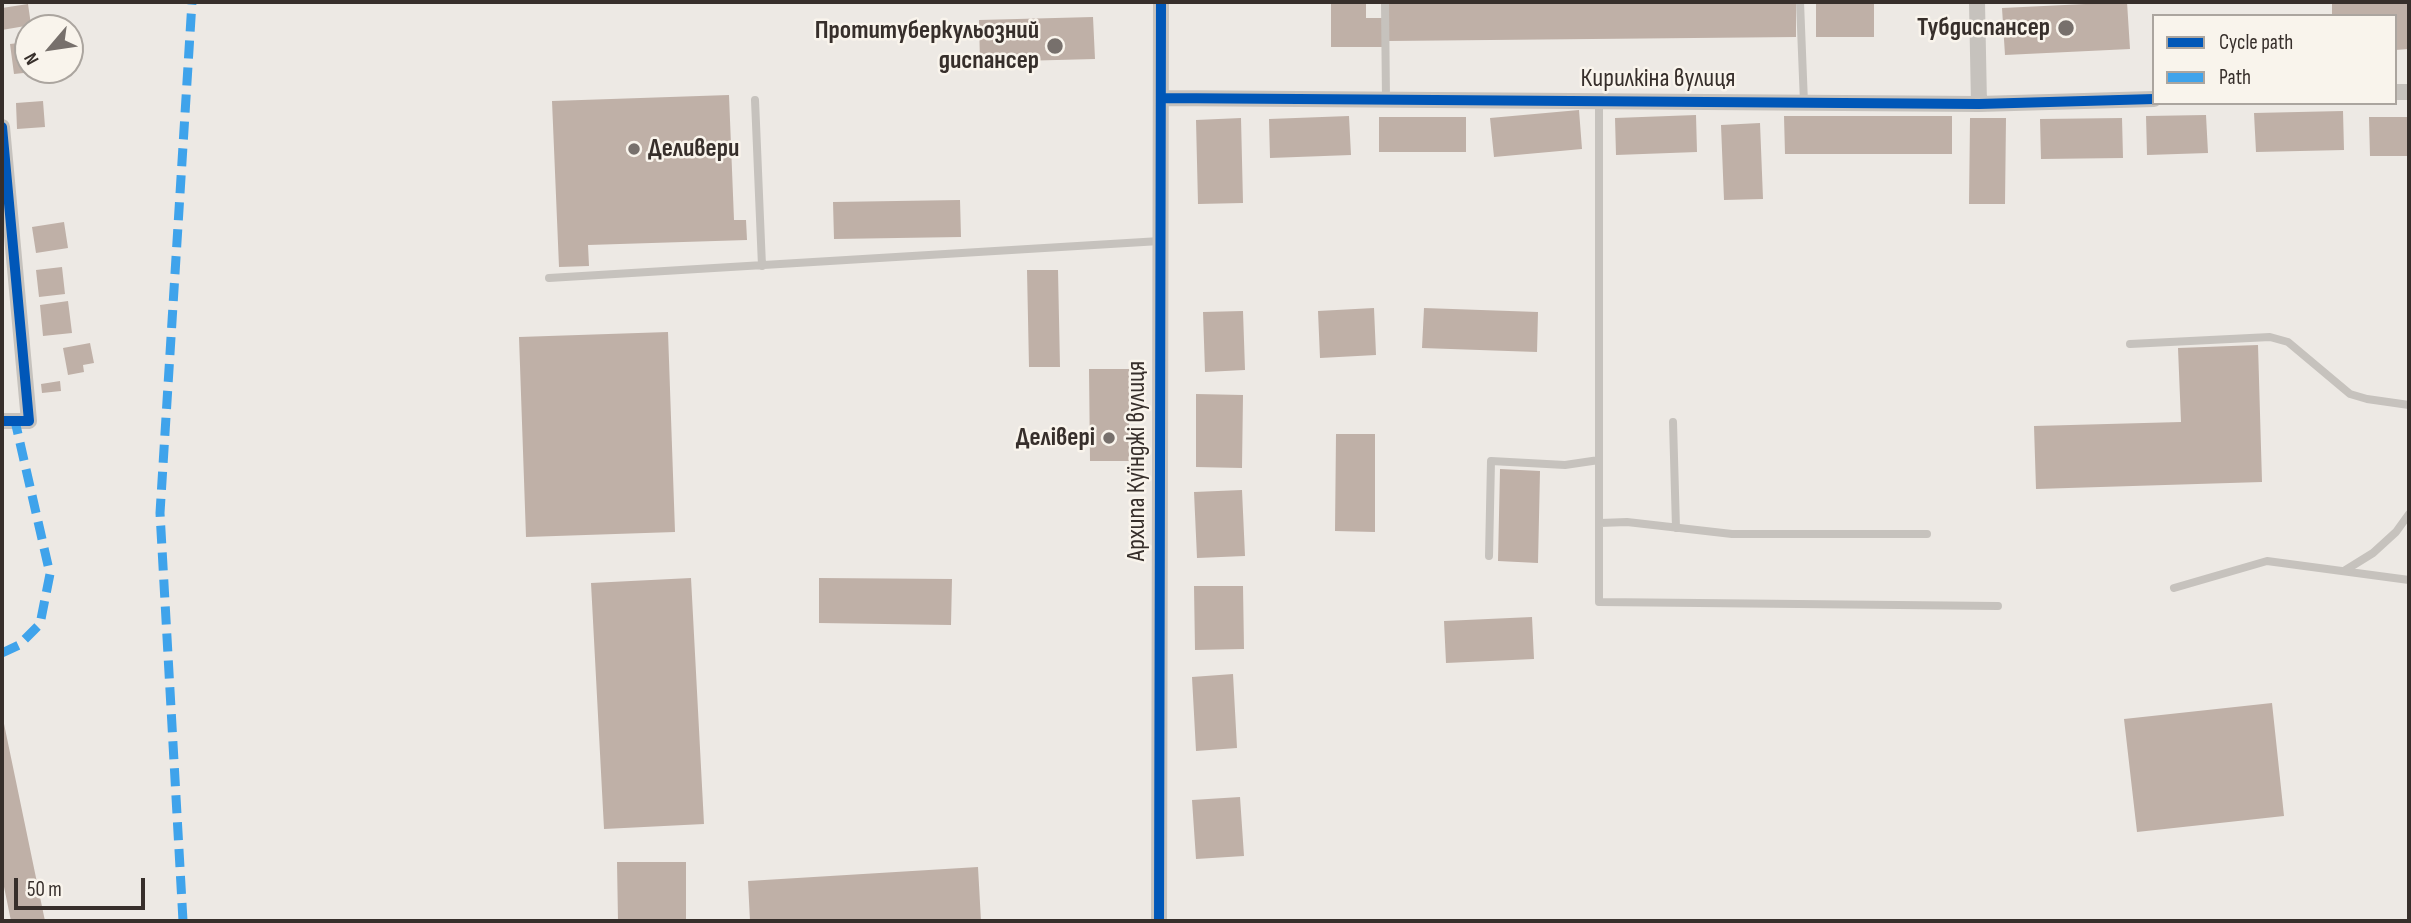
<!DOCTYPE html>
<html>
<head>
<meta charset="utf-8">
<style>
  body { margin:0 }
  #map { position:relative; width:2411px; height:923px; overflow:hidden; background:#ede9e4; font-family:"Sofia Sans Condensed",sans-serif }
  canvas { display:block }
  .frame { position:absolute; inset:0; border:4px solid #372f2b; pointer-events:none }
  .legend { position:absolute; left:2152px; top:14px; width:245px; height:91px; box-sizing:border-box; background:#f9f4ec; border:2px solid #aba59f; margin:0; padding:9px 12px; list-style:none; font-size:21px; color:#372f2b }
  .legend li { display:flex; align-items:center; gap:14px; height:35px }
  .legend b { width:35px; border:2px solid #aba59f }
  .north { position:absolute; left:14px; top:14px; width:70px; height:70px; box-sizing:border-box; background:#f9f4ec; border:2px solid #aba59f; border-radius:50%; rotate:241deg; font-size:19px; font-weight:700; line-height:28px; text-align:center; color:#372f2b }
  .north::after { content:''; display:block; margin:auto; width:24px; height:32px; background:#77706c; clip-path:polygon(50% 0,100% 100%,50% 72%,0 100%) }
  .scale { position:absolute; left:14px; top:878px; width:131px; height:32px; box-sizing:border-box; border:4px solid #372f2b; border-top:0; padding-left:9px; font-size:21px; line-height:24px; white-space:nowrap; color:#372f2b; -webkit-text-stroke:5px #f9f4ec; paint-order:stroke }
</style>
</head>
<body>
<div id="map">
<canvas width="2411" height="923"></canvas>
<div class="frame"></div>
<ul class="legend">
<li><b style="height:9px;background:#0057b8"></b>Cycle path</li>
<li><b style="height:9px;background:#3fa3eb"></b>Path</li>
</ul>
<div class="north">N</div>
<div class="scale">50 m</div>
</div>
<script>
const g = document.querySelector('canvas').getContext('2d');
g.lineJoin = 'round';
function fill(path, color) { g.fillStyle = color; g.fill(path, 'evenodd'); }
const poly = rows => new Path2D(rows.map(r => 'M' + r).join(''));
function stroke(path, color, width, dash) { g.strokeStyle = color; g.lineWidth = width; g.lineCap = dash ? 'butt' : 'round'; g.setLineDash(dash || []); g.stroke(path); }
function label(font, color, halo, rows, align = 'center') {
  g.font = font + ' "Sofia Sans Condensed",sans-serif'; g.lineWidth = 5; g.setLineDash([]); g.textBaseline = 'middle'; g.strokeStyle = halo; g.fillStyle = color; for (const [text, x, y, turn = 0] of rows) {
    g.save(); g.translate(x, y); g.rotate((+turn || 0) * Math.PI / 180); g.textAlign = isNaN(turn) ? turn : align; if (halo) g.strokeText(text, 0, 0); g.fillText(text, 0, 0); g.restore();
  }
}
fill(poly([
  [1331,2,1366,2,1366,18,1384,18,1383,47,1331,47],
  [1388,2,1796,2,1796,37,1388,41],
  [1816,2,1874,2,1874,37,1816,37],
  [2127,2,2130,49,2005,55,2002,8],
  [2409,3,2409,49,2395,50,2395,16,2332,16,2332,4],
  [28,4,31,25,2,30,2,8],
  [1093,17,1095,59,980,62,979,20],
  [28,42,28,70,33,72,14,74,10,44],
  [729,95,734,220,746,220,747,240,588,245,589,266,559,267,552,101],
  [43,101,45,127,17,129,16,103],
  [1579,110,1582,149,1494,157,1490,118],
  [2343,111,2344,150,2256,152,2254,113],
  [1696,115,1697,152,1616,155,1615,118],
  [2206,115,2208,153,2147,155,2146,116],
  [1349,116,1351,155,1270,158,1269,119],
  [1784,116,1952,116,1952,154,1785,154],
  [1379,117,1466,117,1466,152,1379,152],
  [2369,117,2409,117,2409,156,2370,156],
  [1241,118,1243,203,1198,204,1196,120],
  [1970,118,2006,118,2005,204,1969,204],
  [2122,118,2123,158,2041,159,2040,119],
  [1760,123,1763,199,1724,200,1721,125],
  [960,200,961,237,834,239,833,202],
  [64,222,68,248,36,253,32,227],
  [62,267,65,294,39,297,36,270],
  [1027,270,1058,270,1060,367,1029,367],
  [68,301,72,333,43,336,40,305],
  [1374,308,1376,355,1320,358,1318,311],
  [1424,308,1538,312,1537,352,1422,348],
  [1243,311,1245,370,1205,372,1203,312],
  [668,332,675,532,526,537,519,337],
  [90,343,94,363,83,365,84,372,68,375,63,348],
  [2258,345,2262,482,2036,489,2034,426,2181,422,2178,348],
  [1089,369,1129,369,1129,461,1090,461],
  [60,381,61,391,42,393,41,384],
  [1196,394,1243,395,1242,468,1196,467],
  [1336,434,1375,434,1375,532,1335,531],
  [1500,469,1540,471,1538,563,1498,561],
  [1242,490,1245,556,1197,558,1194,492],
  [691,578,704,824,604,829,591,583],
  [819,578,952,579,951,625,819,623],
  [1194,586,1243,586,1244,649,1195,650],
  [1532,617,1534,659,1446,663,1444,621],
  [1233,674,1237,748,1196,751,1192,677],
  [2272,703,2284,816,2137,832,2124,719],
  [3,719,45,921,11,921,2,877],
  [1240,797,1244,856,1196,859,1192,800],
  [617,862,686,862,686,921,618,921],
  [978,867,981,921,750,921,748,881]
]), '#bfb0a7');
stroke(poly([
  [1385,2,1386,100],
  [1800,2,1804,103],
  [755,100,762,266],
  [1599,101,1599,602,1998,606],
  [549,278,1160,241],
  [2130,344,2270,337,2288,342,2350,394,2367,399,2409,405],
  [1673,422,1676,528],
  [1600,523,1627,522,1732,534,1927,534],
  [1489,556,1491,461,1565,465,1599,460],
  [2344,571,2373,553,2396,532,2409,514],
  [2174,588,2267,561,2409,580]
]), '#c6c2bd', 8);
stroke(poly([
  [1977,2,1979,104],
  [2395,92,2409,92],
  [1162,98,1979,104,2154,99],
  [2,127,29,421,2,421],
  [1159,921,1161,2]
]), '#c6c2bd', 16);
stroke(poly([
  [2,653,19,645,40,624,50,574,15,421],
  [183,921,160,513,192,2]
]), '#3fa3eb', 9, [18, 9]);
stroke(poly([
  [1162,98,1979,104,2154,99],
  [2,127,29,421,2,421],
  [1159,921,1161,2]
]), '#0057b8', 10);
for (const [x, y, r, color] of [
  [2066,28,9,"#77706c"],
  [1055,46,9,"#77706c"],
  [634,149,7,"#77706c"],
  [1109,438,7,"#77706c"]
]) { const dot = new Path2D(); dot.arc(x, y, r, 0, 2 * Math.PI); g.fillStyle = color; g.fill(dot); stroke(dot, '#f9f4ec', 2.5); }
label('bold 26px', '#372f2b', '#f9f4ec', [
  ["Тубдиспансер",2050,28],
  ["Протитуберкульозний",1039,31],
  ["диспансер",1039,61],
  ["Деливери",648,149,"left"],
  ["Делівері",1095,438]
], 'right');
label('26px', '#372f2b', '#f9f4ec', [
  ["Кирилкіна вулиця",1658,79],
  ["Архипа Куїнджі вулиця",1137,461,-90]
]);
</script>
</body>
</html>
